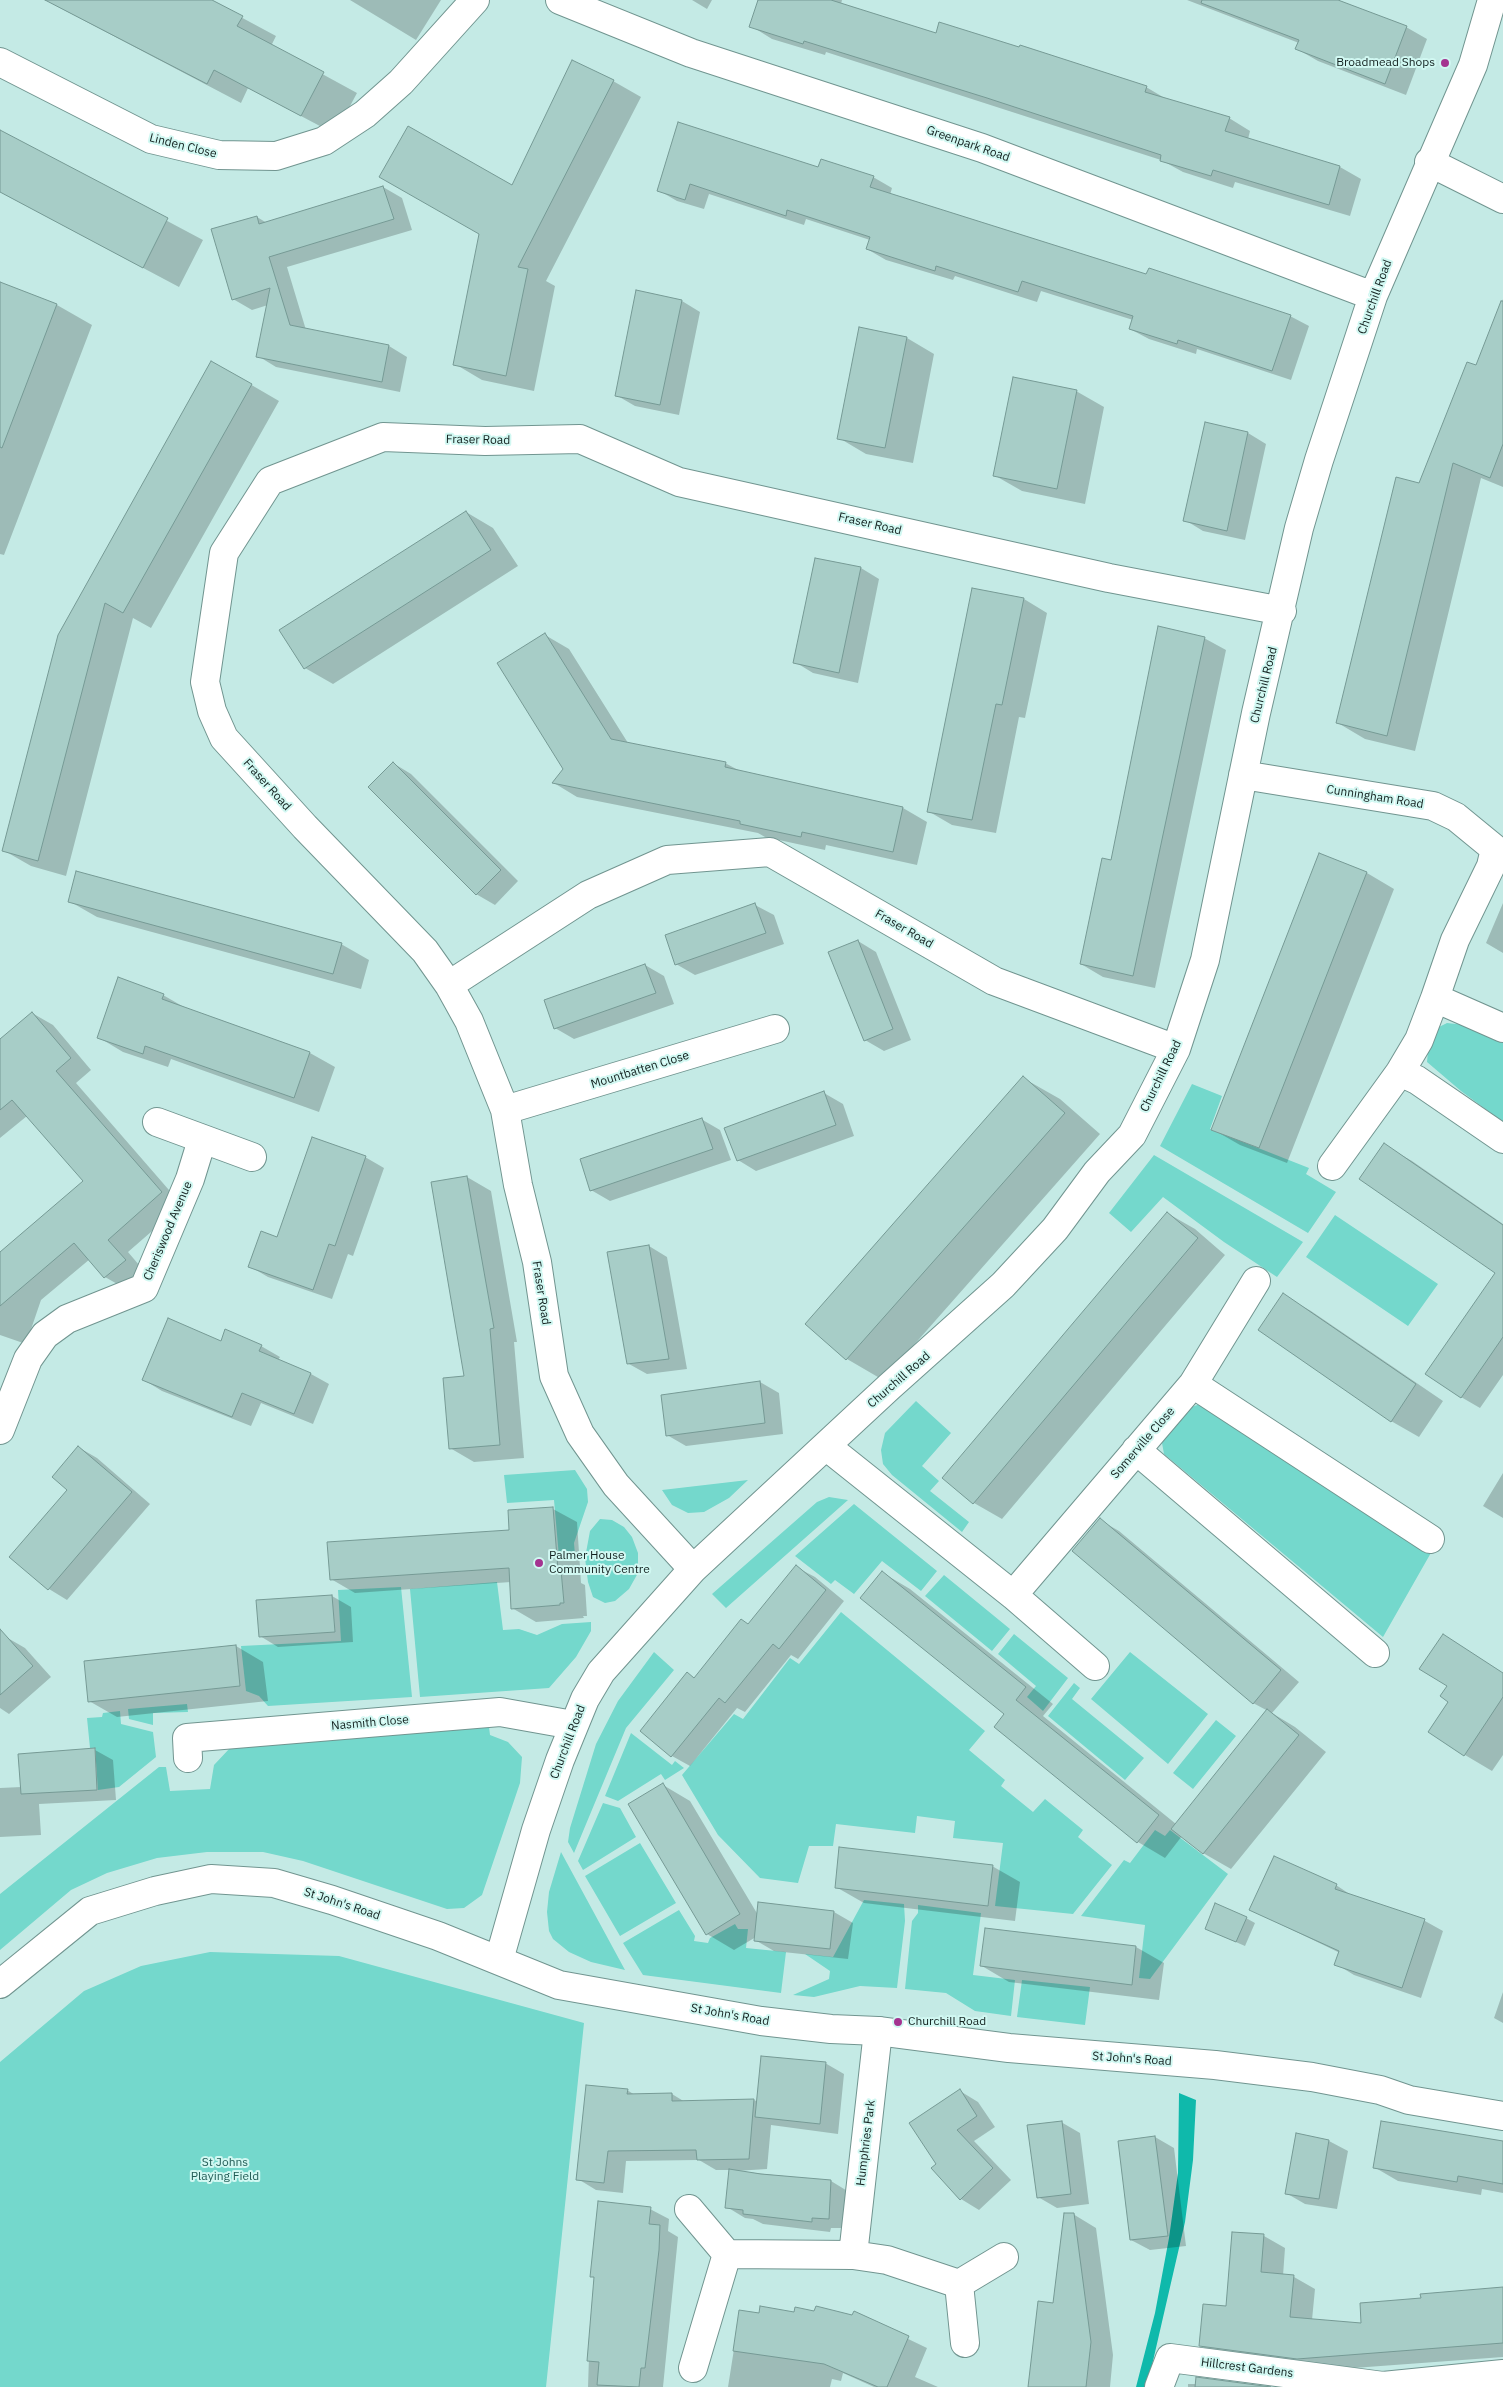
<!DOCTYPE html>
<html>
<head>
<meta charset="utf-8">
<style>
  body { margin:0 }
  canvas { display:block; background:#c4eae5 }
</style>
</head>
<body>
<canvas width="1503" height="2387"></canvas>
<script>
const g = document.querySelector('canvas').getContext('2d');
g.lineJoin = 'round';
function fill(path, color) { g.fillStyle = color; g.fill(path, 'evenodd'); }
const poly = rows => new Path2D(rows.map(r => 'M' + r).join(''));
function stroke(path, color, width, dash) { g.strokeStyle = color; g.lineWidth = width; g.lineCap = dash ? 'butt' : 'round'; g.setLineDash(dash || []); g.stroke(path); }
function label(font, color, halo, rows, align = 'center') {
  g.font = font + ' "IBM Plex Sans",sans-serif'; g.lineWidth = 4; g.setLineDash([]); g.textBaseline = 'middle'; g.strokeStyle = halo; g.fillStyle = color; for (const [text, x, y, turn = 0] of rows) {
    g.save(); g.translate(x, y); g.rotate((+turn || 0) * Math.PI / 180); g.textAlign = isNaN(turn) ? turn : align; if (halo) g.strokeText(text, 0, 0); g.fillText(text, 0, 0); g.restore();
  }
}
fill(poly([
  [1447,1023,1465,1025,1503,1043,1503,1122,1461,1091,1427,1062,1428,1051,1437,1028],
  [1192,1084,1222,1096,1210,1129,1309,1168,1306,1174,1336,1192,1308,1233,1160,1146],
  [1154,1155,1303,1242,1277,1277,1224,1242,1163,1197,1131,1232,1109,1213],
  [1335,1215,1438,1284,1408,1326,1306,1257],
  [916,1401,951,1433,922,1466,939,1481,930,1491,969,1522,962,1532,892,1475,883,1464,881,1450,885,1433],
  [1200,1404,1432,1551,1383,1637,1164,1454,1162,1443,1170,1428,1189,1408],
  [575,1470,587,1489,588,1502,574,1543,575,1555,559,1557,554,1500,507,1503,504,1475],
  [748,1480,729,1498,704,1512,688,1513,672,1505,662,1490],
  [829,1497,848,1500,726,1608,712,1594,817,1502],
  [854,1504,937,1571,921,1591,882,1561,854,1594,835,1580,831,1584,795,1556],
  [600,1519,612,1520,624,1527,632,1537,638,1553,638,1573,629,1589,615,1601,605,1603,593,1597,588,1582,585,1558,590,1531],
  [944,1575,1010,1629,992,1651,925,1596],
  [497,1582,503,1630,519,1629,537,1635,562,1624,591,1622,591,1631,576,1657,549,1688,420,1697,410,1589],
  [401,1587,412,1697,268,1706,259,1696,246,1691,241,1646,341,1641,338,1590],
  [841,1612,985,1731,969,1750,1005,1780,1001,1786,1033,1812,1045,1799,1083,1830,1078,1837,1112,1865,1073,1914,995,1906,1003,1843,953,1838,955,1821,917,1816,915,1833,836,1824,833,1846,809,1846,798,1883,760,1878,718,1835,682,1775,734,1714,743,1719,790,1658,799,1664],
  [1014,1634,1068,1678,1043,1711,1027,1697,1036,1686,998,1654],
  [654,1652,674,1670,626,1728,574,1853,568,1842,570,1828,596,1744,618,1701],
  [1130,1652,1208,1714,1168,1764,1091,1699],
  [1074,1683,1080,1688,1072,1699,1144,1758,1125,1780,1048,1716],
  [187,1704,188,1712,153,1713,153,1725,129,1719,128,1709],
  [120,1711,121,1724,153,1732,156,1757,119,1787,98,1790,95,1748,90,1748,87,1718,102,1717,103,1713],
  [1216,1720,1236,1736,1193,1789,1173,1773],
  [489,1727,490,1735,508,1742,522,1757,520,1783,482,1895,464,1908,447,1909,303,1861,263,1852,207,1852,157,1858,107,1873,71,1890,0,1950,0,1894,159,1767,166,1767,170,1791,210,1789,214,1765,230,1748,253,1743],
  [631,1733,672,1765,675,1761,684,1768,665,1780,661,1774,618,1801,605,1796],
  [603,1803,620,1808,636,1837,583,1870,578,1861],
  [1155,1830,1165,1836,1170,1830,1228,1874,1150,1979,1139,1978,1145,1925,1081,1916,1124,1860,1130,1863],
  [640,1843,676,1903,620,1936,585,1876],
  [561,1852,625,1970,591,1962,569,1952,553,1939,549,1931,547,1912,549,1892],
  [864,1900,904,1904,905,1921,897,1988,860,1986,814,1997,793,1995,829,1979,830,1971,805,1954,833,1957],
  [918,1905,981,1913,973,1975,1015,1980,1011,2016,975,2011,946,1993,905,1989,912,1921,918,1913],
  [679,1910,695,1936,694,1941,708,1943,710,1938,735,1924,738,1929,748,1929,746,1948,786,1952,781,1993,643,1975,623,1943],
  [210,1952,339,1956,584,2023,546,2387,0,2387,0,2062,84,1991,141,1966],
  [1022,1980,1090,1987,1085,2025,1017,2017]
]), '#74d8cc');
fill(poly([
  [1179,2093,1196,2100,1193,2160,1185,2222,1147,2387,1136,2387,1155,2313,1169,2238,1178,2173]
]), '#0fb9ab');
fill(poly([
  [45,0,209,0,276,36,271,46,357,93,335,134,248,88,241,103],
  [350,0,441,0,416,40],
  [692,0,712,0,707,9],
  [759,0,842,0,841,4,936,35,1146,87,1168,100,1229,118,1250,131,1248,139,1340,167,1361,179,1350,216,1235,182,1233,188,1183,172,1161,160,826,52,825,55,772,39,751,26],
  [1187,0,1335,0,1406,27,1427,39,1406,95,1318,61,1297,49,1299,43],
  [613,81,641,97,546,281,555,286,534,391,482,380,455,364,512,187],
  [679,123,819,169,873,177,892,188,890,195,1147,276,1290,316,1309,326,1291,380,1197,349,1196,354,1149,339,1130,329,1133,320,1041,291,1037,302,955,276,953,280,886,260,867,249,870,240,806,219,804,225,709,194,704,209,677,201,658,190],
  [0,132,203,240,179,287,0,192],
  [383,187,402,198,412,230,287,267,306,330,389,346,407,357,400,392,276,367,258,356,268,305,252,310,233,299,257,217,267,223],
  [0,284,57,305,92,325,4,555,0,554],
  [1503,299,1503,487,1481,478,1415,751,1365,739,1338,723,1420,484,1477,367],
  [682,301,700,312,679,415,635,406,616,395],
  [907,338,934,354,913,463,866,454,839,438],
  [212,362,279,401,151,628,133,618,66,876,31,866,3,850,59,635],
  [1076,391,1104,407,1085,504,1022,491,994,475],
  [1248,433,1266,444,1245,540,1203,531,1185,520],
  [466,512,493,528,518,566,333,684,305,668],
  [861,568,879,579,858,683,813,673,795,662],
  [1024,599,1047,613,1025,718,1019,717,996,833,952,825,928,811],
  [545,635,569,649,628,743,725,763,740,771,903,808,927,822,917,865,826,845,825,850,765,837,758,833,577,797,554,783,565,769],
  [1204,638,1226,650,1155,988,1103,977,1081,964,1112,862],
  [393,763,411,774,518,881,495,905,476,894],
  [1320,855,1367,873,1394,889,1287,1163,1240,1145,1212,1129],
  [69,901,341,944,369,960,361,989,97,917],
  [1503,903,1503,953,1486,943],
  [755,905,774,915,784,944,695,975,676,964],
  [858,941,876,952,911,1040,884,1051,865,1040],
  [645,965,664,976,674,1004,574,1039,555,1028],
  [163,995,189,1010,310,1053,335,1067,319,1112,171,1059,168,1067,123,1052,98,1037],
  [32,1013,53,1025,91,1070,76,1083,182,1205,128,1252,145,1272,126,1289,105,1277,90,1259,41,1300,26,1344,0,1335,0,1253,84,1181,27,1116,0,1138,0,1040],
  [1023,1078,1060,1099,1100,1134,883,1380,847,1359,807,1324],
  [824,1093,843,1104,854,1136,756,1171,738,1160],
  [701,1119,720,1130,731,1160,610,1201,591,1190],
  [1384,1145,1412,1161,1503,1224,1503,1276],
  [365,1157,384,1168,353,1256,348,1254,332,1299,268,1277,249,1266],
  [467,1177,491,1191,517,1342,514,1342,524,1458,474,1462,450,1448,466,1377],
  [1167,1213,1195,1229,1225,1255,1002,1519,974,1503,944,1477],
  [649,1246,667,1257,687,1369,647,1374,629,1364],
  [1503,1294,1503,1375,1480,1408,1461,1397],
  [1283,1295,1311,1311,1443,1401,1419,1437,1391,1421],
  [221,1342,261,1346,280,1357,278,1360,311,1374,329,1384,313,1424,261,1403,251,1426,162,1391,144,1380],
  [760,1382,779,1393,783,1434,686,1446,667,1435],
  [78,1447,97,1458,150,1504,67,1600,49,1589],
  [1503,1473,1503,1518,1483,1506],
  [553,1509,577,1522,581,1583,585,1585,587,1616,583,1616,584,1618,536,1622,512,1608,511,1582,355,1593,331,1579,511,1531],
  [1100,1520,1119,1531,1299,1682,1272,1713,1295,1727,1326,1752,1231,1869,1203,1853,1182,1836,1165,1858,1138,1842,1005,1714,883,1573,910,1589,1053,1704,1043,1716,1176,1824,1268,1711,1253,1703],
  [796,1567,815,1577,844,1601,798,1659,791,1655,745,1712,737,1708,690,1766,672,1756,687,1674,695,1678,749,1625],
  [332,1596,351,1607,353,1642,278,1647,260,1636],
  [0,1630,6,1637,25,1648,51,1677,9,1714,0,1708],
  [1443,1635,1503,1673,1503,1755,1492,1771,1465,1755,1450,1701],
  [236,1646,263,1662,268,1701,117,1717,89,1701],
  [95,1750,113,1760,116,1800,39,1804,41,1835,0,1837,0,1788,21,1787],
  [663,1785,690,1801,758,1915,759,1904,834,1912,853,1923,848,1959,774,1951,755,1940,756,1937,734,1950,707,1934],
  [992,1866,1020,1882,1015,1921,864,1903,836,1887],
  [1336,1885,1354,1897,1425,1921,1443,1931,1421,1998,1354,1975,1336,1964,1340,1953,1251,1910],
  [1246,1918,1255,1923,1245,1946,1215,1933],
  [986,1929,1136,1947,1164,1963,1159,2000,1009,1982,982,1966],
  [1503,1992,1503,2023,1494,2018],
  [825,2063,844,2074,838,2134,771,2125,767,2169,736,2171,831,2181,849,2192,847,2228,831,2228,830,2232,763,2224,753,2219,745,2218,727,2207,730,2170,716,2170,699,2160,626,2161,623,2193,596,2190,578,2179,627,2090,635,2095,672,2094,685,2102,754,2100,758,2102],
  [960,2091,978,2102,995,2127,974,2141,1011,2180,979,2210,961,2199,937,2164],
  [1061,2122,1080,2133,1089,2204,1057,2208,1038,2197],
  [1297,2135,1329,2141,1348,2151,1337,2209,1305,2204,1286,2193],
  [1155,2137,1174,2148,1186,2246,1150,2250,1131,2240],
  [1503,2143,1503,2193,1482,2189,1481,2195,1398,2181,1374,2167],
  [650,2209,669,2219,668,2231,678,2237,663,2387,588,2387,590,2326,595,2278,591,2276],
  [1073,2214,1096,2228,1113,2355,1110,2387,1029,2387,1054,2304],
  [1233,2233,1264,2236,1285,2248,1283,2276,1294,2277,1315,2289,1312,2320,1363,2325,1422,2299,1503,2288,1503,2357,1340,2369,1221,2358,1200,2345,1227,2308],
  [740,2311,760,2315,795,2313,853,2316,854,2313,927,2348,915,2377,938,2387,874,2387,843,2373,841,2381,832,2379,830,2387,728,2387],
  [1188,2384,1196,2384,1261,2387,1188,2387]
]), '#0003');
const building = poly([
  [45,0,212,0,243,16,237,26,324,72,301,116,214,70,207,84,45,0],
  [758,0,831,0,936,33,939,22,1019,47,1020,45,1147,86,1145,92,1230,117,1225,131,1340,166,1329,205,1213,170,1211,176,1160,161,1161,155,987,98,804,41,803,44,749,27,758,0],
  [1202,0,1338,0,1407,26,1385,84,1295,49,1299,40,1201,3,1202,0],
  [572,60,614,80,518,267,528,269,506,376,453,365,479,234,379,177,408,126,512,185,572,60],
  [678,122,818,167,821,159,874,176,870,187,1146,274,1149,268,1291,315,1272,371,1178,340,1177,344,1129,329,1133,316,1022,281,1018,292,936,266,935,271,866,249,870,237,787,210,786,216,690,184,685,200,657,191,678,122],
  [0,130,168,218,143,268,0,192,0,130],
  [383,186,394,219,269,257,290,325,389,345,382,382,256,357,270,288,232,300,211,229,257,216,259,224,383,186],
  [0,282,57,304,2,448,0,447,0,282],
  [636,290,682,300,660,405,615,396,636,290],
  [1501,301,1503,301,1503,444,1490,478,1453,463,1387,736,1336,723,1396,477,1419,483,1467,362,1476,365,1501,301],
  [859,327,907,337,885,448,837,439,859,327],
  [211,361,252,384,123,613,105,603,38,861,2,851,58,635,211,361],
  [1013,377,1077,390,1057,489,993,476,1013,377],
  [1205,422,1248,432,1227,531,1183,521,1205,422],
  [466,511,491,550,304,669,279,630,466,511],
  [815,558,861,567,839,673,793,663,815,558],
  [972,588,1024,598,1002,705,996,704,972,820,927,812,972,588],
  [1158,626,1205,637,1133,976,1080,964,1102,858,1111,860,1158,626],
  [545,633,611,739,726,762,725,767,903,807,893,852,802,832,801,837,740,824,740,821,552,783,563,769,497,663,545,633],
  [393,762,501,870,476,895,368,787,393,762],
  [1319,853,1367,872,1259,1148,1211,1130,1319,853],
  [76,871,342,943,333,974,68,902,76,871],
  [755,903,766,933,675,965,665,935,755,903],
  [858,940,893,1029,864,1041,828,952,858,940],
  [645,964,656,993,554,1029,544,1000,645,964],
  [118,977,164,994,162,999,310,1052,294,1098,145,1046,143,1054,97,1038,118,977],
  [32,1012,71,1058,56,1071,162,1192,108,1240,126,1260,104,1278,74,1243,0,1306,0,1252,83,1181,12,1100,0,1110,0,1039,32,1012],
  [1023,1076,1065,1113,846,1360,805,1324,1023,1076],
  [824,1091,836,1125,737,1161,724,1128,824,1091],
  [702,1118,713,1149,590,1191,580,1159,702,1118],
  [312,1137,366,1156,335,1246,329,1244,313,1290,248,1267,261,1231,277,1237,312,1137],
  [1384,1143,1503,1225,1503,1337,1461,1398,1425,1374,1495,1273,1359,1179,1384,1143],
  [467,1176,494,1328,490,1329,500,1445,449,1449,443,1378,464,1376,431,1182,467,1176],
  [1167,1212,1198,1238,973,1504,942,1478,1167,1212],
  [649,1245,669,1359,627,1364,607,1252,649,1245],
  [1283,1293,1416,1384,1391,1422,1258,1330,1283,1293],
  [168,1318,221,1341,225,1329,262,1345,259,1351,311,1373,294,1414,242,1393,232,1417,142,1380,168,1318],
  [760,1381,765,1423,666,1436,661,1395,760,1381],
  [78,1446,132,1492,48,1590,9,1557,67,1490,52,1477,78,1446],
  [553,1507,558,1570,561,1570,564,1603,560,1603,560,1605,511,1609,509,1568,330,1580,327,1542,509,1530,508,1510,553,1507],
  [1100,1518,1281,1670,1253,1704,1072,1551,1100,1518],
  [796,1565,826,1590,779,1649,773,1644,725,1703,719,1698,671,1757,640,1731,687,1672,694,1678,741,1619,748,1624,796,1565],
  [882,1571,1026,1687,1016,1700,1159,1815,1137,1843,994,1727,1004,1714,860,1598,882,1571],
  [332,1595,335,1632,259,1637,256,1600,332,1595],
  [0,1629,33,1666,0,1695,0,1629],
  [1443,1634,1503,1673,1503,1697,1464,1756,1428,1732,1448,1702,1440,1696,1447,1686,1419,1669,1443,1634],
  [236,1645,240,1686,88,1702,84,1661,236,1645],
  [1267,1709,1299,1735,1203,1854,1171,1829,1267,1709],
  [95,1748,97,1790,21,1794,18,1754,95,1748],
  [663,1783,740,1914,706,1935,628,1804,663,1783],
  [839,1847,993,1865,988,1906,835,1888,839,1847],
  [1274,1856,1337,1884,1335,1889,1425,1919,1402,1988,1334,1965,1339,1951,1249,1910,1274,1856],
  [758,1902,834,1911,830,1949,754,1941,758,1902],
  [1215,1903,1247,1917,1236,1942,1205,1929,1215,1903],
  [985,1928,1136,1946,1132,1985,980,1966,985,1928],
  [761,2056,826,2062,820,2124,755,2117,761,2056],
  [586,2085,628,2089,627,2094,672,2093,672,2101,754,2099,749,2159,697,2160,696,2150,608,2151,604,2183,576,2180,586,2085],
  [960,2089,977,2116,957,2130,993,2168,960,2200,931,2168,936,2164,909,2123,960,2089],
  [1062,2121,1071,2194,1037,2198,1027,2125,1062,2121],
  [1381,2121,1503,2141,1503,2184,1458,2176,1457,2182,1373,2168,1381,2121],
  [1296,2133,1329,2140,1319,2199,1285,2194,1296,2133],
  [1155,2136,1168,2236,1130,2240,1118,2141,1155,2136],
  [729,2169,761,2174,831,2180,829,2219,812,2218,812,2222,743,2214,743,2210,725,2208,729,2169],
  [598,2201,651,2207,649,2224,660,2225,659,2250,645,2368,641,2368,639,2387,597,2385,599,2362,587,2361,594,2277,590,2277,598,2201],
  [1064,2213,1074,2213,1091,2342,1086,2387,1028,2387,1038,2301,1053,2303,1064,2213],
  [1232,2232,1264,2234,1261,2272,1294,2275,1290,2317,1361,2323,1360,2303,1421,2298,1420,2294,1503,2287,1503,2343,1297,2359,1199,2346,1203,2304,1226,2306,1232,2232],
  [760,2306,794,2312,795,2307,814,2311,816,2306,852,2315,854,2311,909,2336,887,2387,878,2387,824,2364,733,2351,739,2310,759,2313,760,2306],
  [1196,2377,1271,2387,1195,2387,1196,2377]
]);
fill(building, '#a7cdc7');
stroke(building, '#769a95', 1);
const minor = poly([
  [560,0,691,53,982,148,1373,296],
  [0,62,151,139,219,155,276,156,324,141,365,114,401,82,475,0],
  [1429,162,1503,199],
  [1243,775,1433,806,1456,817,1495,849,1491,866,1455,940,1435,998,1503,1028],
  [449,985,588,895,667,860,770,852,994,981,1176,1049],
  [1400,1072,1417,1080,1503,1139],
  [505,1110,775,1029],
  [157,1122,252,1157],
  [1332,1166,1400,1072,1419,1040,1435,998],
  [1193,1384,1430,1539],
  [0,1430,28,1359,45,1335,67,1319,144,1288,190,1179,202,1140],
  [826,1446,1013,1595,1095,1666],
  [1136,1450,1375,1653],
  [693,1569,616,1485,580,1434,554,1376,537,1262,518,1185,505,1110,469,1021,449,985,425,951,305,827,224,738,212,711,205,682,224,553,270,481,383,437,485,441,580,439,679,482,1109,578,1282,611],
  [1013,1595,1193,1384,1256,1281],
  [188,1758,187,1738,500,1712,573,1725],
  [499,1960,536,1830,560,1760,585,1699,601,1672,693,1569,889,1387,1003,1285,1055,1229,1097,1172,1132,1135,1176,1049,1205,960,1256,713,1299,528,1319,460,1373,296,1473,65,1492,0],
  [689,2209,727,2254],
  [853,2255,887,2260,959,2284,965,2343],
  [959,2284,1004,2257],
  [693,2368,727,2254,853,2255,878,2031],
  [1159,2387,1170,2358,1383,2386,1503,2374]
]);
const tertiary = poly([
  [0,1984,90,1911,155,1891,211,1879,274,1883,332,1900,438,1936,559,1985,761,2021,831,2029,878,2031,1009,2048,1215,2065,1312,2077,1380,2090,1409,2100,1503,2116]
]);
stroke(minor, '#719590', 30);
stroke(tertiary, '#719590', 30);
stroke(minor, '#fff', 28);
stroke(tertiary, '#fff', 28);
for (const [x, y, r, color] of [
  [1445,63,5,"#a43490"],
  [539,1563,5,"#a43490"],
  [898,2022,5,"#a43490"]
]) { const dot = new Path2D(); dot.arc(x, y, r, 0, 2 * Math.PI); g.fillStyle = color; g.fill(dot); stroke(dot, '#d1f8f2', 2); }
label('12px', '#13211f', '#d1f8f2', [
  ["Broadmead Shops",1435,63,"right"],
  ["Palmer House",549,1556],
  ["Community Centre",549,1570],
  ["Churchill Road",908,2022]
], 'left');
label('12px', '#13211f', '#d1f8f2', [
  ["Greenpark Road",968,144,19],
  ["Linden Close",183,146,14],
  ["Churchill Road",1375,297,-70],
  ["Fraser Road",478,440,1],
  ["Fraser Road",870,524,13],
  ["Churchill Road",1264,685,-76],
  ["Fraser Road",267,785,48],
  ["Cunningham Road",1375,797,9],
  ["Fraser Road",904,929,30],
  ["Mountbatten Close",640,1070,-17],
  ["Churchill Road",1161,1076,-64],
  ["Cheriswood Avenue",168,1231,-67],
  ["Fraser Road",541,1293,81],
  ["Churchill Road",899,1380,-41],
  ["Somerville Close",1143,1443,-49],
  ["Nasmith Close",370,1723,-5],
  ["Churchill Road",568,1742,-69],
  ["St John's Road",342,1904,18],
  ["St John's Road",730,2015,10],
  ["St John's Road",1132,2059,4],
  ["Humphries Park",866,2143,-83],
  ["Hillcrest Gardens",1247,2368,7]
]);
label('12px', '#225c56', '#d1f8f2', [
  ["St Johns",225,2163],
  ["Playing Field",225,2177]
]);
</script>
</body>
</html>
